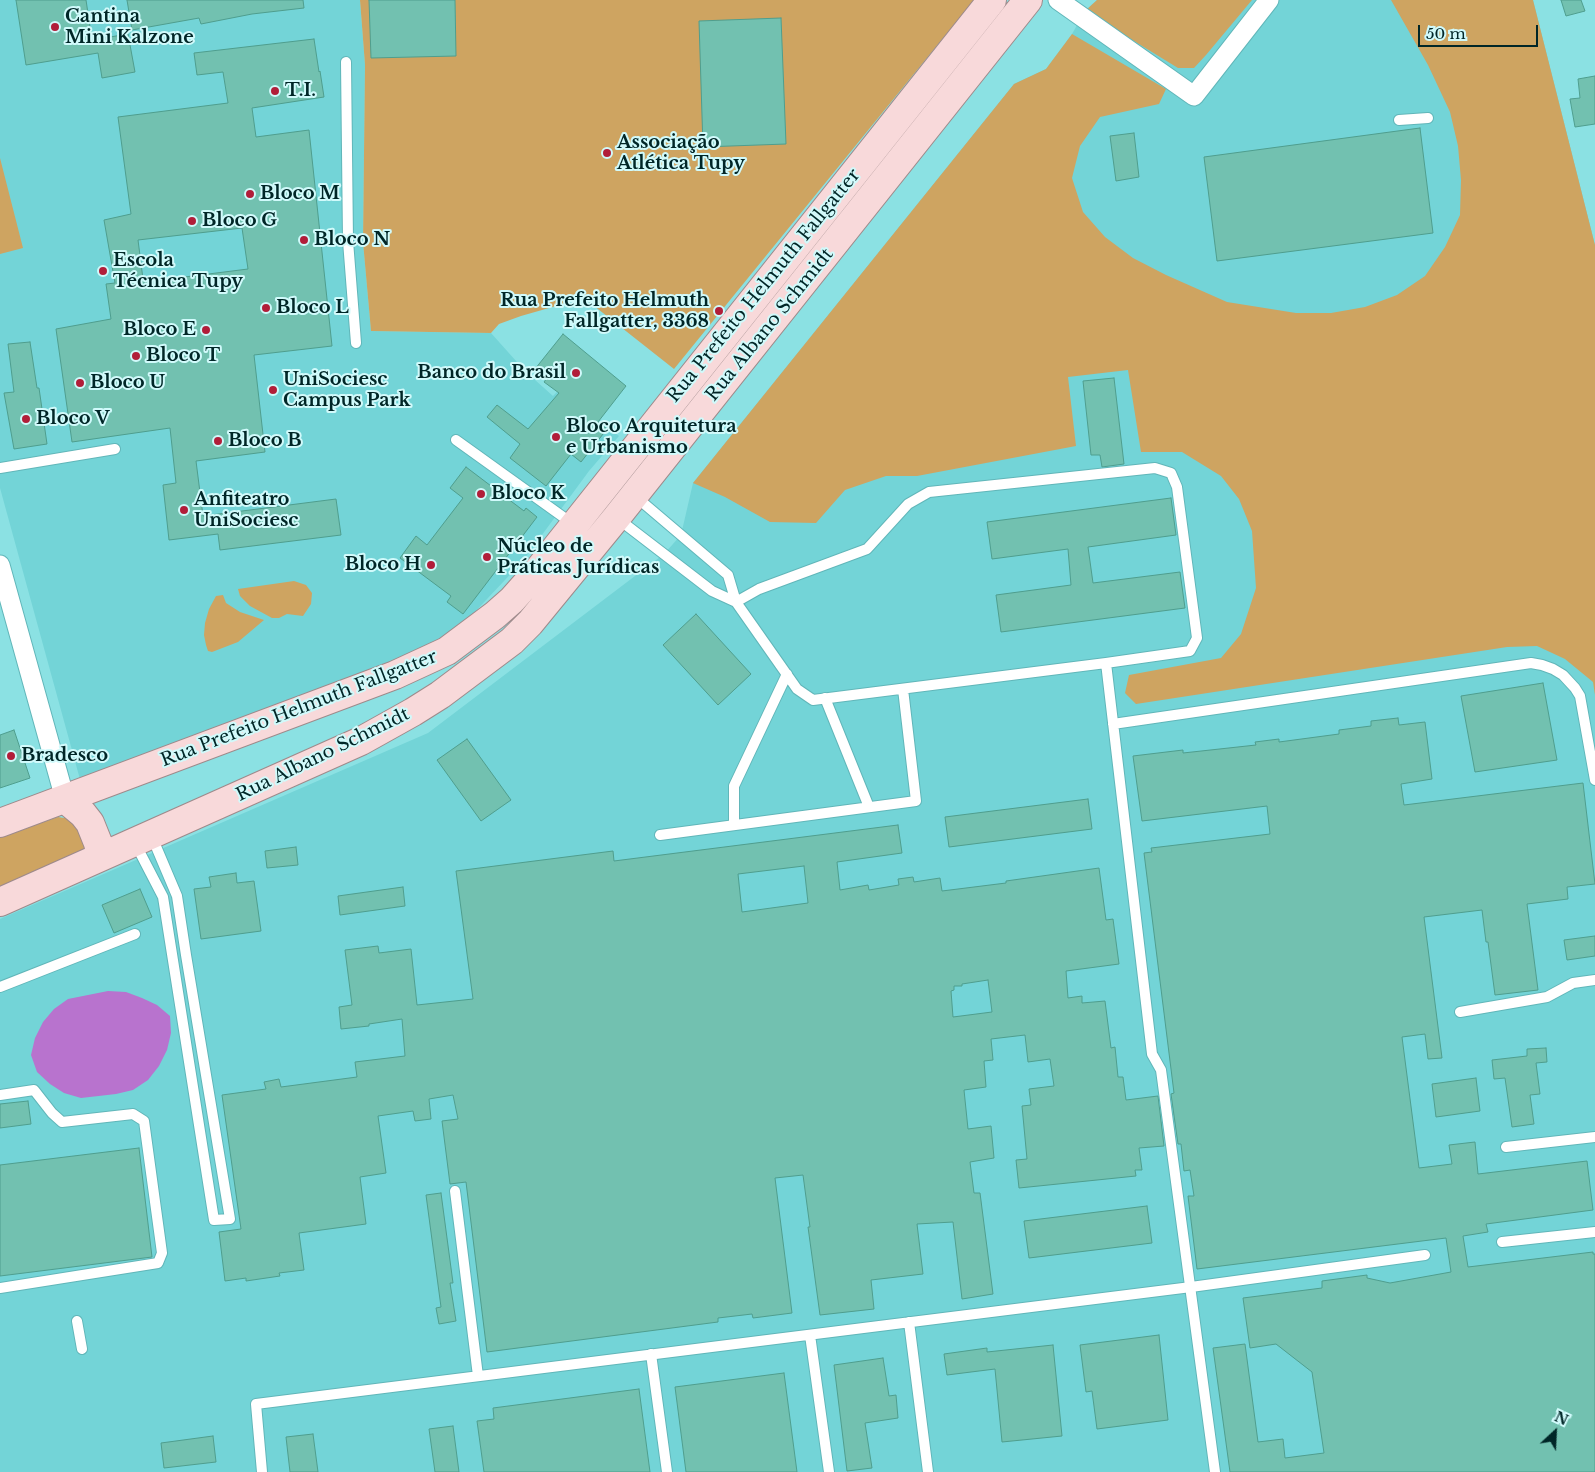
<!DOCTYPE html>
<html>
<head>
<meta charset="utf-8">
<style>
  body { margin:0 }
  #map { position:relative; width:1595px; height:1472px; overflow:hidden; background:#8be1e3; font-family:"Libre Baskerville",serif }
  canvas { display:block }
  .north { position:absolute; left:1530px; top:1407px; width:50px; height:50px; -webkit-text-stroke:4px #d1fafb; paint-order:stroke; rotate:25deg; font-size:14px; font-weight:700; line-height:20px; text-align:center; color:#002627 }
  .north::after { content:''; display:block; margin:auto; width:18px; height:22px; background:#002627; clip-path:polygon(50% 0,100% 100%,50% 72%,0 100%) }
  .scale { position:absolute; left:1418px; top:25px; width:120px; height:22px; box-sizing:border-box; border:2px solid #002627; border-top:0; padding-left:6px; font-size:15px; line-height:18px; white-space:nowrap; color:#002627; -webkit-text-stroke:4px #d1fafb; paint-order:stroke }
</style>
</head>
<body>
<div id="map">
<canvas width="1595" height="1472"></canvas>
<div class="north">N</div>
<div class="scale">50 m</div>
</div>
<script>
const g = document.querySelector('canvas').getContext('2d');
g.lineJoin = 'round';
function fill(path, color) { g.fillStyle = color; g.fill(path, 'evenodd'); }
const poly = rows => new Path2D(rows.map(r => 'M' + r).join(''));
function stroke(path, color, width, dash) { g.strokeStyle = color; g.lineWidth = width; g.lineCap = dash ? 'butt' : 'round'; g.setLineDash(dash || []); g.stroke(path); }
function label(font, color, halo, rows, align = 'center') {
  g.font = font + ' "Libre Baskerville",serif'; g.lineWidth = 4; g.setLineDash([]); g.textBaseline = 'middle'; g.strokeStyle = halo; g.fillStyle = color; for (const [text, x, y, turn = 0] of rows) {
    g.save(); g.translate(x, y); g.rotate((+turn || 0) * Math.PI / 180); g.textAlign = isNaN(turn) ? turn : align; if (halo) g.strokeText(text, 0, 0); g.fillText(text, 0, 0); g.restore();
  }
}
fill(poly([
  [0,0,360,0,365,65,363,242,371,331,491,333,525,371,553,396,561,388,619,436,589,471,522,562,452,636,420,653,81,783,0,488],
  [1097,0,1533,0,1595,245,1595,1472,0,1472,0,919,428,733,664,554,681,535,693,483,1014,84,1046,69,1072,34,1085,11]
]), '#73d4d7');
fill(poly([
  [360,0,974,0,674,369,584,298,521,316,499,324,491,333,371,331,363,242,365,65],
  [1097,0,1252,0,1206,55,1194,68,1178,68,1085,11],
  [1391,0,1533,0,1595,245,1595,695,1593,682,1565,659,1537,646,1507,647,1136,704,1125,693,1129,675,1221,658,1241,634,1256,588,1252,531,1239,499,1221,476,1182,452,1141,452,1128,370,1068,377,1076,446,917,476,886,476,845,490,816,523,770,522,725,497,693,483,1014,84,1046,69,1072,34,1166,89,1159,104,1100,117,1080,146,1072,178,1083,212,1105,237,1133,258,1166,275,1227,302,1296,313,1331,313,1365,307,1397,295,1425,276,1445,247,1460,215,1461,180,1458,146,1450,112,1428,65],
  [0,158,23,248,0,254],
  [294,581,306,585,312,593,311,604,303,616,287,614,279,618,272,618,250,606,240,596,238,589],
  [223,595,226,603,240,612,264,620,238,642,212,652,208,651,206,645,204,635,205,623,209,609,216,596],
  [58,817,71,819,86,839,85,851,0,895,0,837]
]), '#cea461');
fill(poly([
  [108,991,126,992,142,998,157,1005,170,1016,171,1033,167,1050,159,1066,148,1080,133,1090,116,1094,81,1098,64,1093,50,1084,37,1072,31,1055,35,1038,43,1022,54,1009,68,999]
]), '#b873ce');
const building = poly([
  [16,0,86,0,92,40,128,34,135,72,102,78,98,53,26,65,16,0],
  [127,0,303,0,304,8,252,14,201,24,199,18,132,30,127,0],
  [369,0,455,0,456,56,371,58,369,0],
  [1561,0,1581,0,1585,11,1566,16,1561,0],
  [781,18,786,144,703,147,699,21,781,18],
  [314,39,319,72,320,71,324,97,252,108,256,137,309,130,332,346,254,355,265,452,196,461,203,516,336,499,341,535,220,550,218,534,169,540,163,485,176,483,170,428,72,442,56,329,111,319,106,284,115,283,104,220,131,214,118,117,228,103,223,72,197,75,194,53,314,39],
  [242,228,248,269,145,282,145,279,143,279,138,240,242,228],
  [1595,76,1595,124,1575,127,1570,99,1580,98,1578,79,1595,76],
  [1420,128,1433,233,1217,261,1204,157,1420,128],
  [1134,133,1139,177,1116,181,1110,136,1134,133],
  [563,334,626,386,598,422,607,429,581,462,571,454,546,486,510,458,520,444,487,417,497,405,528,429,559,393,544,382,547,378,535,369,563,334],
  [30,342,37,388,39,388,47,444,14,449,4,393,14,392,8,344,30,342],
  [1114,378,1124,464,1102,467,1100,455,1091,455,1083,381,1114,378],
  [466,467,524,511,526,508,537,517,463,614,447,602,451,596,400,558,416,536,427,545,463,498,450,488,466,467],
  [1171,498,1176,535,1088,547,1093,583,1180,572,1185,608,1001,632,996,595,1071,585,1068,549,992,559,987,522,1171,498],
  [696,614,751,674,718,705,663,645,696,614],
  [1543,683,1557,760,1475,772,1461,696,1543,683],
  [1398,718,1399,725,1425,722,1432,779,1401,784,1404,805,1583,783,1595,884,1567,887,1568,899,1527,904,1538,990,1495,995,1488,942,1486,942,1482,910,1424,917,1442,1058,1428,1059,1425,1034,1402,1037,1419,1168,1452,1164,1449,1145,1475,1142,1478,1174,1587,1161,1593,1210,1486,1224,1488,1232,1463,1236,1468,1267,1593,1252,1593,1254,1595,1254,1595,1472,1230,1472,1213,1348,1245,1344,1258,1442,1283,1439,1285,1458,1324,1453,1312,1372,1276,1344,1250,1348,1243,1298,1322,1288,1322,1281,1367,1275,1367,1278,1390,1283,1451,1272,1446,1238,1197,1269,1188,1196,1194,1196,1190,1170,1184,1171,1181,1144,1178,1144,1171,1094,1174,1093,1144,853,1152,852,1151,848,1270,834,1267,806,1142,821,1133,756,1183,750,1183,753,1256,745,1255,742,1279,739,1279,742,1339,734,1339,730,1371,726,1371,721,1398,718],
  [14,730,30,778,0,788,0,735,14,730],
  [467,739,511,800,481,821,437,760,467,739],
  [1088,799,1092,829,949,847,945,817,1088,799],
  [898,825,902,853,837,862,840,890,868,885,869,890,899,885,898,879,913,877,914,882,940,878,942,891,1006,883,1006,881,1099,868,1106,920,1113,919,1119,964,1066,971,1068,998,1082,996,1082,1003,1105,1001,1111,1048,1115,1047,1118,1077,1123,1077,1126,1100,1158,1096,1164,1146,1139,1148,1142,1170,1135,1170,1136,1176,1019,1188,1016,1160,1027,1159,1022,1106,1031,1105,1029,1089,1054,1086,1050,1059,1028,1062,1025,1035,991,1039,993,1060,984,1061,986,1087,964,1090,968,1129,991,1126,994,1158,970,1162,974,1193,980,1193,993,1294,962,1299,953,1222,917,1224,923,1274,871,1280,874,1309,820,1315,808,1227,810,1227,803,1175,775,1178,792,1313,753,1318,752,1314,718,1318,718,1322,487,1352,466,1182,450,1184,442,1121,458,1119,453,1095,429,1099,431,1119,415,1121,413,1111,378,1116,386,1173,360,1177,366,1224,299,1233,304,1270,279,1273,280,1276,246,1281,246,1278,225,1281,219,1232,241,1229,222,1095,266,1089,264,1082,279,1079,281,1087,357,1077,355,1062,405,1056,402,1019,369,1024,369,1026,341,1029,339,1007,352,1005,345,950,378,946,379,953,411,949,417,1005,473,999,456,871,613,851,614,861,898,825],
  [804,866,808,903,742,912,738,874,804,866],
  [988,980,992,1012,953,1017,951,991,954,990,954,986,962,986,962,984,988,980],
  [296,847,298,865,267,868,265,851,296,847],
  [236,873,237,883,254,881,261,931,201,939,194,889,211,887,209,877,236,873],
  [403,887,405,906,340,915,338,896,403,887],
  [140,889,152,917,114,933,102,905,140,889],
  [1595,936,1595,956,1567,960,1564,940,1595,936],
  [1546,1048,1547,1062,1536,1063,1540,1094,1530,1095,1534,1124,1512,1127,1505,1078,1494,1079,1492,1060,1527,1056,1527,1049,1546,1048],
  [1476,1078,1480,1111,1436,1117,1432,1084,1476,1078],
  [28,1101,31,1124,0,1128,0,1104,28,1101],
  [139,1148,152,1257,0,1276,0,1165,139,1148],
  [441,1193,453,1283,450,1283,456,1321,439,1324,436,1308,441,1307,426,1195,441,1193],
  [1147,1206,1152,1243,1029,1258,1024,1221,1147,1206],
  [1159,1335,1168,1420,1097,1429,1092,1391,1086,1392,1080,1345,1159,1335],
  [1053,1345,1062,1436,1002,1442,995,1369,947,1375,944,1354,987,1348,987,1352,1053,1345],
  [883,1358,889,1396,896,1395,898,1418,865,1423,872,1468,847,1471,834,1365,883,1358],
  [784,1373,797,1472,686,1472,675,1387,784,1373],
  [639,1389,650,1472,484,1472,477,1421,494,1419,493,1408,639,1389],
  [453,1426,459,1472,435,1472,429,1429,453,1426],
  [313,1434,318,1472,290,1472,286,1437,313,1434],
  [213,1436,216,1462,164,1468,161,1443,213,1436]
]);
fill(building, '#72c1b0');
stroke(building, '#4f9e8e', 1);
const service = poly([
  [346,62,348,241,356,343],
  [1399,120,1428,118],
  [456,440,573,524],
  [0,468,115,449],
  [635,496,728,575,736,602,797,689,813,700,1106,663,1190,651,1197,638,1177,487,1171,473,1155,468,929,492,908,504,867,549,759,589,736,602],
  [617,518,712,591,736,602],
  [1106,663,1152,1054,1161,1070,1215,1472],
  [825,698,869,807],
  [1113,724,1531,663,1542,665,1553,669,1563,675,1575,688,1580,696,1595,780],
  [734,825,734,786,787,674],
  [660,835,916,801,903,689],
  [135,843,163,897,214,1220,230,1219,186,955,177,896,152,837],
  [0,987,135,934],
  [1460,1012,1547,997,1573,983,1595,980],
  [0,1095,34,1090,52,1113,62,1122,133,1114,144,1121,162,1253,158,1263,0,1288],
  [1506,1147,1595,1137],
  [455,1191,478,1376],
  [1502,1242,1595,1232],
  [77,1321,82,1349],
  [909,1322,928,1472],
  [810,1335,829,1472],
  [651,1354,667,1472],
  [262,1472,256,1404,1191,1287,1425,1255]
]);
const minor = poly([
  [1058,0,1194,96,1269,0],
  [0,565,65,799]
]);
const primary = poly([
  [65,799,83,814,90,823,98,843,101,857],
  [0,823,395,675,447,651,495,615,512,600,536,573,992,0],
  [0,902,361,741,413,712,440,695,512,641,530,623,616,518,1028,0]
]);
stroke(service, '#61b6b9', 12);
stroke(minor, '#61b6b9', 21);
stroke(primary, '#9e8a8b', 30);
stroke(service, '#fff', 10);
stroke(minor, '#fff', 19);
stroke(primary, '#f8d9da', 28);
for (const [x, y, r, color] of [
  [55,27,5,"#b11e39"],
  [275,91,5,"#b11e39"],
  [607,153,5,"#b11e39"],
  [250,194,5,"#b11e39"],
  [192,221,5,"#b11e39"],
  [304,240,5,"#b11e39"],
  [103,271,5,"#b11e39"],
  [266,308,5,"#b11e39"],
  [719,311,5,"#b11e39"],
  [206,330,5,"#b11e39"],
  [136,356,5,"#b11e39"],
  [576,373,5,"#b11e39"],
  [80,383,5,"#b11e39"],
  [273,390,5,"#b11e39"],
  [26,419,5,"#b11e39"],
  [556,437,5,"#b11e39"],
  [218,441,5,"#b11e39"],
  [481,494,5,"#b11e39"],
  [184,510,5,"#b11e39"],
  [487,557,5,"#b11e39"],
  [431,565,5,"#b11e39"],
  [11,756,5,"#b11e39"]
]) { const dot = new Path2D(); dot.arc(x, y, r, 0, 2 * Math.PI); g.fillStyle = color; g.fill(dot); stroke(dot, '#d1fafb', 2); }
label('bold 18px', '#002627', '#d1fafb', [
  ["Cantina",65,17],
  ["Mini Kalzone",65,38],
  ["T.I.",285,91],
  ["Associação",617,143],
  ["Atlética Tupy",617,164],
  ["Bloco M",260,194],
  ["Bloco G",202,221],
  ["Bloco N",314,240],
  ["Escola",113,261],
  ["Técnica Tupy",113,282],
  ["Rua Prefeito Helmuth",709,301,"right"],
  ["Fallgatter, 3368",709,322,"right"],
  ["Bloco L",276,308],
  ["Bloco E",196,330,"right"],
  ["Bloco T",146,356],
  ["Banco do Brasil",566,373,"right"],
  ["UniSociesc",283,380],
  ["Campus Park",283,401],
  ["Bloco U",90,383],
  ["Bloco V",36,419],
  ["Bloco Arquitetura",566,427],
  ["e Urbanismo",566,448],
  ["Bloco B",228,441],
  ["Bloco K",491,494],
  ["Anfiteatro",194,500],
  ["UniSociesc",194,521],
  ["Núcleo de",497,547],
  ["Práticas Jurídicas",497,568],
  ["Bloco H",421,565,"right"],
  ["Bradesco",21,756]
], 'left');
label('18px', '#002627', '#d1fafb', [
  ["Rua Prefeito Helmuth Fallgatter",764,286,-51],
  ["Rua Albano Schmidt",770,325,-51],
  ["Rua Prefeito Helmuth Fallgatter",299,709,-21],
  ["Rua Albano Schmidt",323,755,-26]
]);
</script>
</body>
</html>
